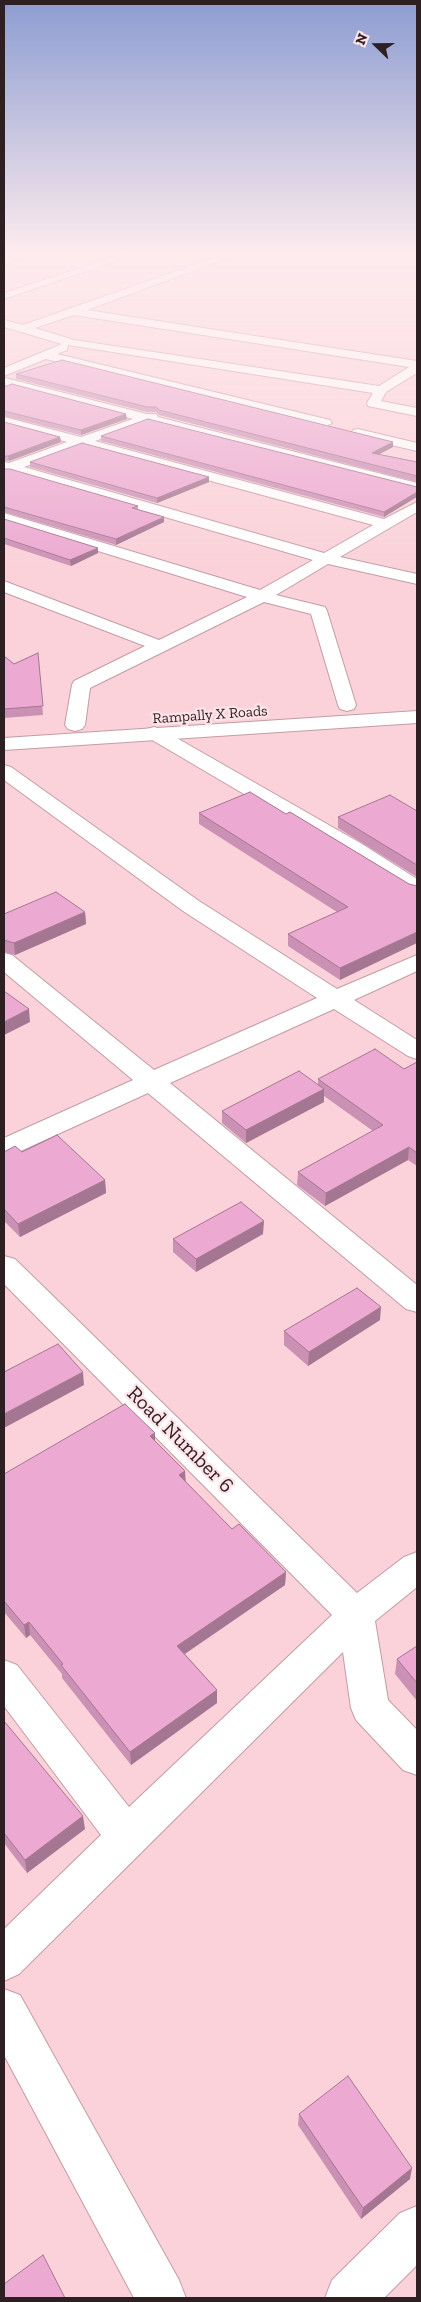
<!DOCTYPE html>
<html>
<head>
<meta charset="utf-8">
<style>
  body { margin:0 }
  #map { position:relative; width:421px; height:2302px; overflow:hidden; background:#fbd2da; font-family:"Zilla Slab",serif }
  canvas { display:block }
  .frame { position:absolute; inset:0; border:5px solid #2e1f22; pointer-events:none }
  .north { position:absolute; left:351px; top:20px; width:50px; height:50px; -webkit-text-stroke:4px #fee4e9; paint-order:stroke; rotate:292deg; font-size:14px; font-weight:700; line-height:20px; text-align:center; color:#2e1f22 }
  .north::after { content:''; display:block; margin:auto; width:18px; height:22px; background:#2e1f22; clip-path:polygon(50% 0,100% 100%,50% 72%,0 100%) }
</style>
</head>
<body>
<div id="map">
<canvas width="421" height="2302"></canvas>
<div class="frame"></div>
<div class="north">N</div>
</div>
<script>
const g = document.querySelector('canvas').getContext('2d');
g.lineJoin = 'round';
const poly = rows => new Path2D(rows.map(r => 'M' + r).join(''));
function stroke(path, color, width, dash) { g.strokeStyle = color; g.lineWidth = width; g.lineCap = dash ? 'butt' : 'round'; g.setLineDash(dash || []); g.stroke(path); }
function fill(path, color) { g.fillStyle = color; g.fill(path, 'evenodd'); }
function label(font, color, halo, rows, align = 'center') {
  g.font = font + ' "Zilla Slab",serif'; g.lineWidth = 4.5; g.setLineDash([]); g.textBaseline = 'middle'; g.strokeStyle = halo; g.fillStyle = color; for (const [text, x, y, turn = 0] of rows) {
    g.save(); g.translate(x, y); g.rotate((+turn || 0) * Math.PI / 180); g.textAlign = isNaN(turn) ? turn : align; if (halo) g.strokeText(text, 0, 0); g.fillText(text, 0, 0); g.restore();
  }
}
const minor = poly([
  [28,251,43,251,4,265,4,259,28,251],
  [131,251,146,251,4,299,4,293,131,251],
  [233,251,247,251,87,310,417,361,417,373,386,392,381,401,417,408,417,416,368,406,367,403,373,393,68,345,67,350,57,354,330,420,332,423,325,427,46,359,4,376,4,368,62,344,4,327,4,320,23,325,233,251],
  [74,315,409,367,379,386,74,340,35,328,74,315],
  [5,378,147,414,156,414,158,417,417,483,417,491,148,422,95,441,384,519,417,502,417,512,340,557,417,574,417,584,328,564,276,595,325,607,327,611,356,705,354,709,347,711,340,709,338,705,311,614,264,602,90,688,85,725,82,729,75,731,68,729,65,725,72,685,74,681,145,646,4,592,4,581,159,640,247,597,4,522,4,513,260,590,313,560,10,472,4,473,4,462,9,463,67,442,4,425,4,417,81,437,133,419,4,385,5,378],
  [82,446,373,525,324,553,24,467,82,446],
  [358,429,417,443,417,451,353,436,351,433,353,430,358,429],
  [154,727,161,729,362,844,417,879,417,896,409,894,346,854,147,737,144,733,147,729,154,727],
  [4,765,11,767,199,901,337,989,417,955,417,971,354,1000,417,1040,417,1059,408,1056,334,1009,170,1083,417,1285,417,1312,406,1309,148,1093,14,1154,4,1157,4,1138,133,1080,4,972,4,953,12,955,154,1070,317,998,183,911,4,780,4,765],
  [4,1256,15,1259,357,1593,404,1557,417,1552,417,1587,375,1621,388,1700,417,1730,417,1775,403,1770,356,1720,351,1708,343,1652,19,1974,4,1981,4,1929,101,1835,4,1706,4,1660,17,1665,129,1807,332,1615,4,1284,4,1256],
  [4,1989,20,1995,179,2280,186,2298,134,2298,4,2055,4,1989],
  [417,2206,417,2265,384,2298,325,2298,332,2280,400,2213,417,2206]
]);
const major = poly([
  [417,711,417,723,4,750,4,738,417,711]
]);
stroke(minor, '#c39ca4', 2);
stroke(major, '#c39ca4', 2);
fill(minor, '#fff');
fill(major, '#fff');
fill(poly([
  [16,374,393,447,379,454,417,462,417,482,159,415,156,412,147,412,16,379],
  [4,387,127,419,81,435,4,416],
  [4,422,60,437,61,442,9,461,4,461],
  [101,436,417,487,384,517,101,441],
  [30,462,209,482,157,503,30,467],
  [4,469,138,506,138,510,164,522,116,545,4,512],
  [4,519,98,553,71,566,4,544],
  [38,653,43,715,4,718,4,656,14,664],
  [417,811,417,877,338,828,338,817],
  [199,813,409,884,340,980,288,946,288,934,337,912,199,824],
  [85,912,86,924,15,955,4,952,4,914],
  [417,1062,417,1166,408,1160,325,1206,297,1185,298,1172,373,1131,324,1096,324,1102,246,1143,222,1123,222,1111,318,1084,318,1079,404,1069],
  [4,1152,22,1152,105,1180,106,1193,20,1237,4,1221],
  [263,1234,196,1272,173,1252,173,1239],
  [380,1320,308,1366,284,1345,284,1331],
  [155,1441,185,1471,185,1481,232,1529,286,1572,285,1585,185,1654,217,1690,217,1703,131,1765,62,1678,62,1674,30,1635,26,1638,4,1612,4,1474],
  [417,1646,417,1701,395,1674,397,1659],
  [4,1721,85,1829,27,1873,4,1843],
  [299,2114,410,2179,361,2219,298,2125]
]), '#cb91b4');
fill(poly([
  [126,414,127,419,81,435,81,430],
  [60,437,61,442,9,461,8,456],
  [393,442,393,447,372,458,372,453],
  [209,477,209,482,157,503,157,498],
  [417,492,417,497,384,517,384,512],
  [164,517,164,522,116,545,116,539],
  [98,548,98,553,71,566,70,560],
  [85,912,86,924,15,955,14,943],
  [417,932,417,943,340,980,340,968],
  [29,1009,30,1022,4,1035,4,1022],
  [324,1089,324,1102,246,1143,246,1130],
  [409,1147,408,1160,325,1206,326,1193],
  [105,1180,106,1193,20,1237,18,1224],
  [264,1221,263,1234,196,1272,196,1259],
  [381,1307,380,1320,308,1366,309,1352],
  [83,1372,84,1385,4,1428,4,1414],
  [155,1433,155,1446,150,1436],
  [185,1471,186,1485,179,1475],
  [286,1572,285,1585,177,1659,177,1646],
  [29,1622,30,1635,26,1638,24,1625],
  [217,1690,217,1703,131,1765,130,1752],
  [83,1816,85,1829,27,1873,25,1860],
  [412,2168,410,2179,361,2219,363,2208]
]), '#a57692');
const building = poly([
  [62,360,393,442,372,453,417,462,417,476,159,410,156,407,147,407,16,374,62,360],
  [12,384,126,414,81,430,4,411,4,387,12,384],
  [148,419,417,487,417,492,384,512,101,436,148,419],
  [4,422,60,437,8,456,4,456,4,422],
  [82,443,209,477,157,498,30,462,82,443],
  [4,469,10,469,138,506,132,508,164,517,116,539,4,507,4,469],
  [4,519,98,548,70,560,4,538,4,519],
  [38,653,43,706,4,709,4,656,14,664,38,653],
  [250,792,286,814,290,812,409,884,417,886,417,932,340,968,288,934,348,907,199,813,250,792],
  [390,795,417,811,417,865,338,817,390,795],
  [56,892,85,912,14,943,4,940,4,914,56,892],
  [4,991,29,1009,4,1022,4,991],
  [375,1049,404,1069,417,1062,417,1153,409,1147,326,1193,298,1172,383,1125,318,1079,375,1049],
  [299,1071,324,1089,246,1130,222,1111,299,1071],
  [57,1135,105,1180,18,1224,4,1209,4,1152,15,1146,22,1152,57,1135],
  [241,1202,264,1221,196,1259,173,1239,241,1202],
  [357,1288,381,1307,309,1352,284,1331,357,1288],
  [58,1344,83,1372,4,1414,4,1372,58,1344],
  [125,1404,155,1433,150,1436,185,1471,179,1475,232,1529,239,1524,286,1572,177,1646,217,1690,130,1752,61,1665,63,1664,29,1622,24,1625,4,1601,4,1474,125,1404],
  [417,1646,417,1683,397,1659,417,1646],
  [4,1721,83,1816,25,1860,4,1833,4,1721],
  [348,2076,412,2168,363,2208,299,2114,348,2076],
  [43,2255,65,2298,4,2298,4,2284,43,2255]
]);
fill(building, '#eca9d1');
stroke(building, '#a57692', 1);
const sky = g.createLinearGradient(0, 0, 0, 573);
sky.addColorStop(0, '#8c9cd1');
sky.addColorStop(0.44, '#fdebee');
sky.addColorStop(1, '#fdebee00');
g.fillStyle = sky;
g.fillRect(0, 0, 421, 573);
label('15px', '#2e1f22', '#fee4e9', [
  ["Rampally X Roads",210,715,-4]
]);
label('21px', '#2e1f22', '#fee4e9', [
  ["Road Number 6",180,1440,45]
]);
</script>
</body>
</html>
